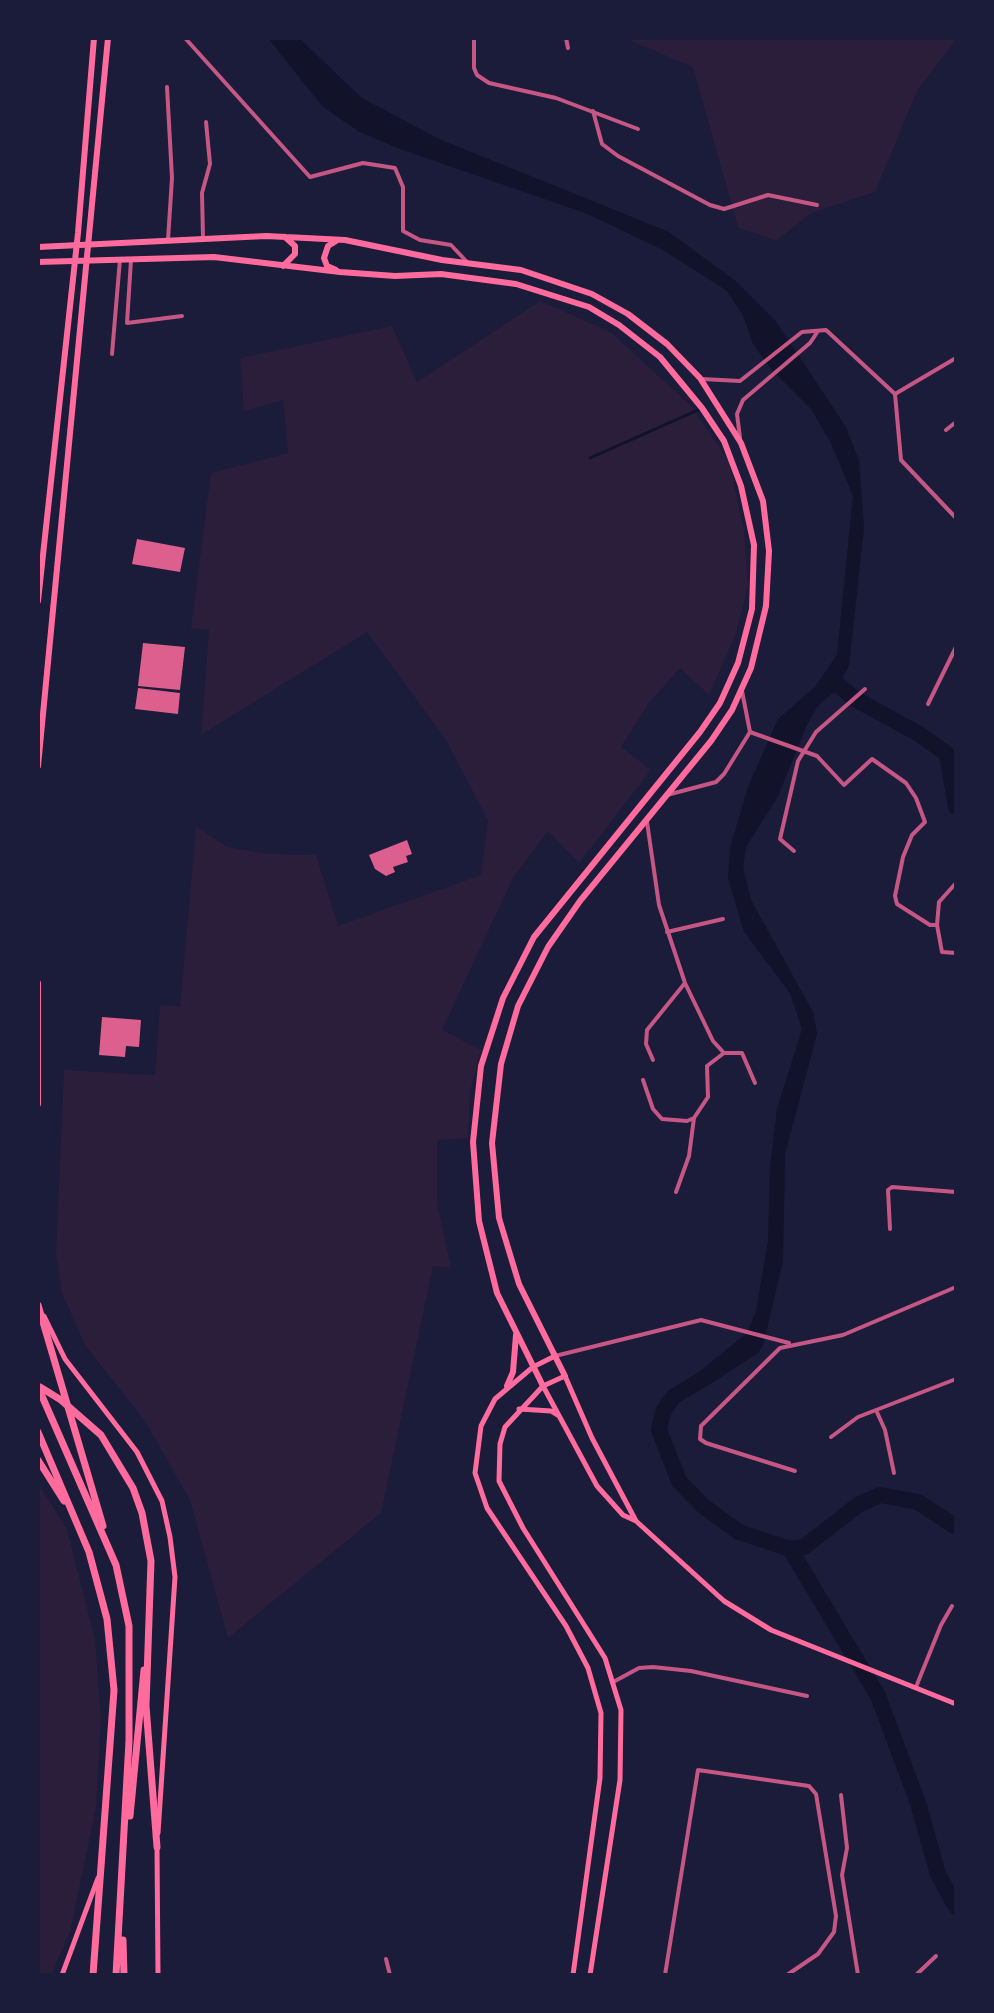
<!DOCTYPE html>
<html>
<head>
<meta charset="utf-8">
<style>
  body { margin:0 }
  #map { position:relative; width:994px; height:2013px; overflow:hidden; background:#1b1b3a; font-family:Montserrat,sans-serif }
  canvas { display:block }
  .frame { position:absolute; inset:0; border:40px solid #1b1b3a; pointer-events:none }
</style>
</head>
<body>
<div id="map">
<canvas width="994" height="2013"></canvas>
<div class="frame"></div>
</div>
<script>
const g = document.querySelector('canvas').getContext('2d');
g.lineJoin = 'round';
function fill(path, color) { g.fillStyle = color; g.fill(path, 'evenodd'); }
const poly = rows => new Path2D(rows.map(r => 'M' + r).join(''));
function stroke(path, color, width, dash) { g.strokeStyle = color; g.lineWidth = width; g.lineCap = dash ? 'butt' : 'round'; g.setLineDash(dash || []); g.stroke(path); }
fill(poly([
  [624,38,956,38,956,40,918,89,875,192,811,213,776,241,738,227,693,67],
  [540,301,612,333,691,406,729,461,744,531,748,587,735,636,709,695,680,668,648,704,621,747,651,770,579,863,548,831,513,878,442,1030,481,1050,470,1092,468,1138,437,1140,437,1202,451,1268,433,1266,381,1513,228,1638,190,1500,145,1421,85,1345,62,1293,56,1253,64,1070,155,1075,160,1005,180,1007,196,827,228,847,269,854,316,855,338,926,481,875,488,820,446,740,367,632,201,735,209,630,191,628,211,473,288,453,283,400,244,411,240,358,392,326,417,382],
  [38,1483,67,1529,95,1639,101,1720,96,1808,70,1932,51,1975,38,1975]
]), '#2a1e3b');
fill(poly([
  [268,38,299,38,362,98,439,139,669,232,737,282,775,320,846,427,859,461,864,527,849,666,835,691,817,707,806,727,778,796,746,847,743,867,751,900,813,1012,817,1034,785,1154,783,1261,763,1346,757,1354,706,1386,694,1376,747,1333,756,1311,768,1241,770,1167,777,1109,802,1029,790,993,744,932,728,878,730,848,748,787,778,719,815,687,837,655,853,496,831,443,811,409,772,370,753,344,743,315,726,290,663,250,588,214,397,148,358,131,322,106]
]), '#12122b');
stroke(poly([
  [590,458,698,410]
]), '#12122b', 3);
stroke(poly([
  [831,679,855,699,919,734,947,754,956,807],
  [716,1371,673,1397,663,1412,659,1430,679,1481,703,1506,739,1532,790,1549,804,1547,858,1505,880,1495,918,1502,956,1527],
  [790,1549,878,1696,918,1803,938,1874,956,1907]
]), '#12122b', 16);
fill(poly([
  [137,539,185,548,180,572,132,564],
  [143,643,185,647,180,690,138,686],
  [138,688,180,693,178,714,135,709],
  [407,840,412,854,406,856,408,862,393,867,395,872,386,876,375,869,369,855],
  [102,1017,141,1020,139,1047,126,1046,125,1057,99,1055]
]), '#dd5f8e');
stroke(poly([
  [185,38,310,177,363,163,395,168,403,187,403,231,420,240,451,245,468,263],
  [474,38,474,68,477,75,489,83,556,98,638,129],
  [566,38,568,48],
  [167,87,172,178,168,240],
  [593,111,602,144,618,156,710,205,724,209,768,195,817,205],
  [203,238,202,193,210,164,206,122],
  [131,260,127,323,182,316],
  [112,354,120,259],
  [702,379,740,381,802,332,826,330,895,394,901,460,956,518],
  [895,394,956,358],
  [946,430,956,422],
  [740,438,737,414,743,400,810,343,818,331],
  [928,704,956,647],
  [750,732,817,756,844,785,872,759,906,783,916,798,925,822,912,835,903,857,895,896,897,904,930,925,937,925],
  [667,795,716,782,724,774,750,732,742,691],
  [647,822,659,905,685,983,713,1041,724,1053,742,1053,755,1083],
  [794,851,780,839,798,761,816,732,865,689],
  [956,883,939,902,937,925,942,952,956,953],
  [667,932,723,919],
  [653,1060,646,1044,647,1030,685,983],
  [643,1080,653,1109,662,1119,687,1121,694,1118,708,1097,707,1066,724,1053],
  [676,1192,689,1156,694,1118],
  [890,1229,888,1190,892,1187,956,1192],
  [555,1356,701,1320,789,1343],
  [876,1410,885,1430,894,1473],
  [831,1437,858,1417,956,1379],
  [795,1471,706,1443,700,1439,701,1426,780,1348,843,1335,956,1287],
  [615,1681,639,1668,653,1667,691,1671,807,1696],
  [916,1687,941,1625,952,1606],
  [841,1795,847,1848,842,1875,858,1975],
  [386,1959,390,1975],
  [665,1975,698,1770,809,1786,816,1794,836,1916,834,1932,818,1954,787,1975],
  [916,1975,936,1956]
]), '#c65784', 4);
stroke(poly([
  [44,1316,65,1359,137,1452,162,1501,170,1537,175,1577,158,1833],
  [555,1356,533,1367,495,1399,481,1426,475,1473,487,1508,566,1626,588,1668,601,1713,600,1778,573,1975],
  [543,1386,597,1486,623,1515,636,1521,724,1601,771,1630,956,1704],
  [519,1409,551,1411,559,1416],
  [157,1847,158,1975],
  [62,1975,98,1878],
  [590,1975,620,1780,621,1710,605,1658,523,1528,499,1481,500,1444,505,1427,543,1386,565,1376,592,1438,636,1521]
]), '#ff6b9d', 5);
stroke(poly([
  [336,241,328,246,324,258,327,266,336,270],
  [38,247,266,236,345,240,442,260,521,270,592,294,628,314,667,344,700,378,741,443,763,501,769,551,766,606,751,668,732,710,711,741,580,901,548,947,518,1006,501,1064,492,1143,499,1218,519,1284,565,1376],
  [38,262,214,257,340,272,395,276,441,274,516,284,589,307,619,325,660,357,702,408,724,441,741,486,754,545,752,609,738,663,720,703,700,732,534,937,503,998,481,1066,473,1142,479,1221,497,1293,543,1386],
  [283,266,295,254,295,246,285,237],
  [507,1386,513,1372,516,1335]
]), '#ff6b9d', 6);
stroke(poly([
  [38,601,78,233,94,38],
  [38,766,108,38],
  [38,983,38,1104]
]), '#ff6b9d', 6);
stroke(poly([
  [38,1305,103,1526],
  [38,1387,116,1565,129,1626,129,1741,116,1975],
  [40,1387,61,1400,101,1435,133,1488,142,1513,151,1561,146,1706,157,1847],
  [38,1432,89,1552,107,1619,114,1690,93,1975],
  [38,1460,64,1501],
  [130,1816,144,1670],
  [123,1940,124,1975]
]), '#ff6b9d', 7);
</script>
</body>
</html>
